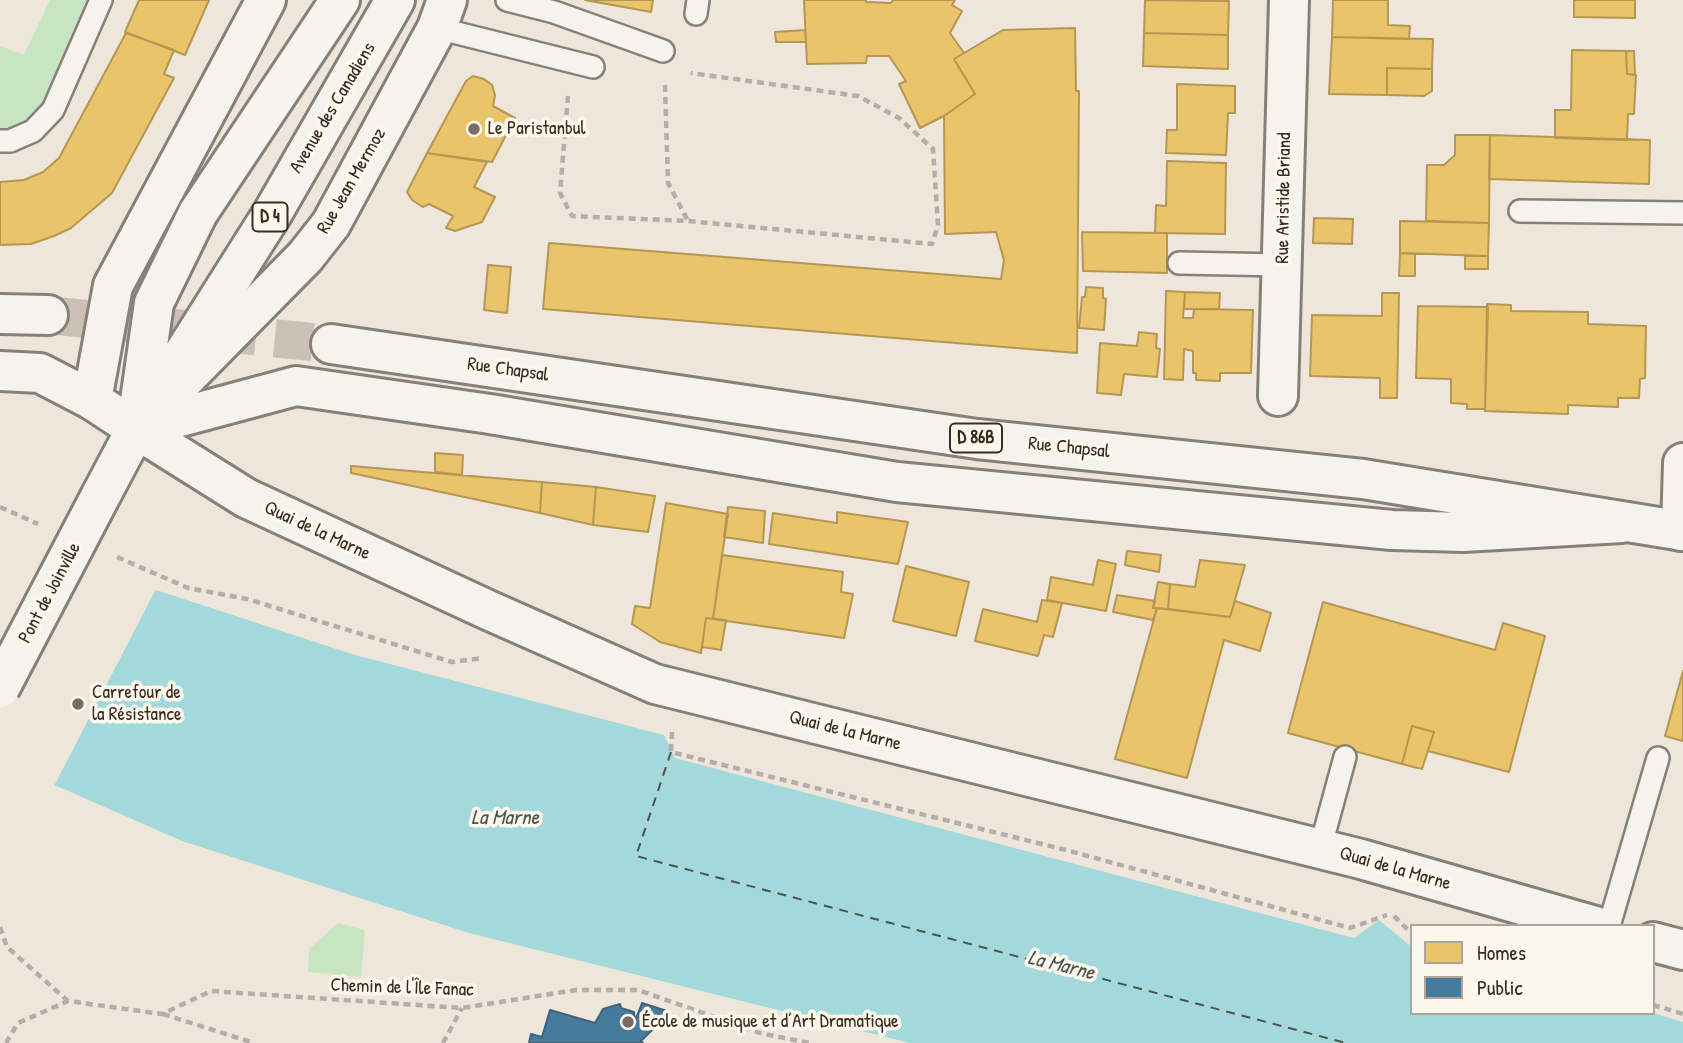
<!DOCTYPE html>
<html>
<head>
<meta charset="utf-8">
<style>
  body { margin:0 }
  #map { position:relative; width:1683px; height:1043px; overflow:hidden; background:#eee6db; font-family:"Patrick Hand",sans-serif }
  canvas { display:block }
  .legend { position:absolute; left:1410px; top:924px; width:245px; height:91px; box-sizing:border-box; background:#fbf7ec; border:2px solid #aea59a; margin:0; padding:9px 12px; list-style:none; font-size:21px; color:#3b2a1e }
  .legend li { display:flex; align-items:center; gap:14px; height:35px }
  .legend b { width:35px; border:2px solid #aea59a }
</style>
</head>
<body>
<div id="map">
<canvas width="1683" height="1043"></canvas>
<ul class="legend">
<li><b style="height:19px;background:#e9c46a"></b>Homes</li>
<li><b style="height:19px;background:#457b9d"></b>Public</li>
</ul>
</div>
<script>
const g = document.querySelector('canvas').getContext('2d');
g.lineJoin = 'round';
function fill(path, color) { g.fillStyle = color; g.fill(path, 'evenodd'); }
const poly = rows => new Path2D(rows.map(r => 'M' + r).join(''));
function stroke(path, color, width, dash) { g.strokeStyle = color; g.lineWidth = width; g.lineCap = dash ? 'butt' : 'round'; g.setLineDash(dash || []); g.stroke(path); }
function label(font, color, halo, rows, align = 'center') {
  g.font = font + ' "Patrick Hand",sans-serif'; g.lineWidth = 7; g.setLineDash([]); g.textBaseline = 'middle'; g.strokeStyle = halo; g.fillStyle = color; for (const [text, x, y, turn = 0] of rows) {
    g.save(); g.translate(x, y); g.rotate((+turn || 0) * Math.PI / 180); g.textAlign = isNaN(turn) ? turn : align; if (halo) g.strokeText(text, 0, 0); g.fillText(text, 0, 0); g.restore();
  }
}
fill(poly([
  [50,0,88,0,40,109,27,121,12,128,0,130,0,46,24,55],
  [338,923,365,930,361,977,308,972,309,949]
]), '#c6e5c0');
fill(poly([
  [0,517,153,589,355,655,664,735,675,758,1354,938,1379,920,1412,947,1412,1013,1653,1013,1683,1022,1683,1043,910,1043,469,933,182,841,0,761]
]), '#a3d9db');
fill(poly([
  [0,513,157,587,53,788,0,765]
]), '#eee6db');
const homes = poly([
  [139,0,209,0,185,55,125,32,139,0],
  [585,0,653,0,651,12,585,0],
  [804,0,866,0,866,2,891,3,893,0,955,0,952,5,962,11,950,33,964,53,954,59,975,94,944,116,920,128,899,84,906,81,889,56,867,56,866,63,807,64,804,0],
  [1145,0,1229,1,1228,35,1144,33,1145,0],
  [1333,0,1388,0,1388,25,1410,26,1409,39,1332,37,1333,0],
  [1574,0,1635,0,1635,18,1574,17,1574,0],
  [1075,28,1076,91,1079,91,1077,353,543,309,549,243,1001,279,1004,260,996,232,945,234,944,116,975,94,954,59,1003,30,1075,28],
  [805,30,806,42,776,42,775,32,805,30],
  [126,33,174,50,164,74,174,78,112,193,71,228,54,236,31,244,0,245,0,182,24,180,43,172,59,158,126,33],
  [1144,33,1228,35,1228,69,1143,66,1144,33],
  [1332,37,1433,39,1432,69,1387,68,1387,95,1329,94,1332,37],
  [1572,50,1626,51,1627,74,1636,75,1634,114,1628,114,1627,140,1555,138,1555,110,1571,110,1572,50],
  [1626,51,1634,51,1635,75,1627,74,1626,51],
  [1387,68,1432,69,1432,91,1424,96,1387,95,1387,68],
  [473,76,484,79,492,85,495,95,493,106,515,118,492,162,427,153,466,81,473,76],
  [1177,84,1235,86,1235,113,1228,113,1226,155,1166,153,1167,130,1177,130,1177,84],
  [1455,135,1490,135,1489,223,1426,221,1427,165,1444,165,1455,155,1455,135],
  [1490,135,1650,140,1649,184,1489,179,1490,135],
  [427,153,487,162,474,187,495,197,482,222,455,231,446,228,453,216,429,204,423,207,412,200,407,192,427,153],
  [1167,161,1226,163,1225,234,1155,233,1156,205,1166,206,1167,161],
  [1314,218,1353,219,1352,244,1313,243,1314,218],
  [1400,221,1489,223,1488,256,1400,253,1400,221],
  [1082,232,1167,233,1167,273,1083,271,1082,232],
  [1400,253,1415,254,1415,276,1399,276,1400,253],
  [1465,256,1488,256,1488,269,1465,269,1465,256],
  [488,265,511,267,507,313,484,310,488,265],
  [1086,287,1103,288,1103,298,1106,299,1104,330,1079,328,1082,297,1085,297,1086,287],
  [1166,291,1185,292,1183,318,1193,318,1194,309,1253,310,1251,373,1220,373,1220,381,1196,380,1196,373,1193,373,1193,351,1184,349,1183,380,1164,379,1166,291],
  [1185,292,1220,293,1219,309,1184,309,1185,292],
  [1382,293,1399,293,1397,398,1380,398,1380,378,1310,376,1312,315,1382,316,1382,293],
  [1487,304,1511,305,1511,311,1588,312,1588,324,1646,326,1645,378,1640,379,1639,398,1618,398,1618,407,1568,405,1568,414,1485,411,1487,304],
  [1418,306,1488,307,1485,409,1467,409,1467,404,1451,403,1451,379,1416,378,1418,306],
  [1139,332,1157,334,1156,348,1160,349,1157,377,1124,374,1121,395,1097,393,1100,343,1137,346,1139,332],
  [435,453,463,455,462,475,435,472,435,453],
  [351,466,542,482,540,513,351,473,351,466],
  [542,482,596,487,593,525,540,513,542,482],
  [596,487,655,496,648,532,593,525,596,487],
  [666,503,728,514,713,619,706,618,701,653,660,642,632,624,635,606,650,608,666,503],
  [728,507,765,511,763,543,724,537,728,507],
  [837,512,908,522,898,564,769,544,773,513,837,523,837,512],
  [1127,551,1161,555,1159,572,1125,565,1127,551],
  [722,555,843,572,841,592,853,594,844,638,713,619,722,555],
  [1098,560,1116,564,1106,611,1047,600,1051,577,1093,585,1098,560],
  [1200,560,1245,565,1230,617,1168,609,1170,584,1195,587,1200,560],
  [906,566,969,582,956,636,893,621,906,566],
  [1158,582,1170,584,1168,609,1153,608,1158,582],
  [1117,595,1155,601,1153,608,1157,608,1153,620,1113,612,1117,595],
  [1042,600,1062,603,1053,637,1044,635,1038,656,975,641,983,609,1037,622,1042,600],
  [1235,601,1271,613,1260,651,1224,640,1187,778,1115,759,1157,608,1230,617,1235,601],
  [1323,602,1495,650,1503,623,1545,636,1509,772,1428,751,1434,732,1412,726,1402,764,1288,733,1323,602],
  [706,618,726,620,721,650,702,647,706,618],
  [1683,671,1683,741,1665,736,1683,671],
  [1412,726,1434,732,1422,769,1402,764,1412,726]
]);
fill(homes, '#e9c46a');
stroke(homes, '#b59653', 2);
const public = poly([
  [642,1003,670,1012,641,1041,643,1043,529,1043,531,1034,542,1037,550,1010,595,1023,603,1009,620,1004,621,1008,634,1012,635,1021,642,1003]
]);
fill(public, '#457b9d');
stroke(public, '#426377', 2);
stroke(poly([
  [671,752,636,856,1346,1043]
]), '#4d544d', 2, [9, 7]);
stroke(poly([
  [48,315,331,344]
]), '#cac0b5', 38, [38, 19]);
const service = poly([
  [507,0,554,12,663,51],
  [696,14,698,0],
  [437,28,593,67],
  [0,141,10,141,33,131,53,110,101,0],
  [1520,211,1683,213],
  [1179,263,1283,265],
  [1320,849,1345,757],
  [1609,926,1658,758]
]);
const minor = poly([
  [1278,396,1289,0],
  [136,429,246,498,488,610,655,684,1361,859,1595,926],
  [1681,531,1683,463],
  [1653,942,1683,950]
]);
const tertiary = poly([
  [92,400,113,286,266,0],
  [162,402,305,257,331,224,437,28,447,0]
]);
const primary = poly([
  [0,314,48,315],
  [331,344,977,439,1363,479,1683,531],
  [0,371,40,373,92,400,136,429,296,386,490,414,897,482,1392,530,1463,532,1622,523],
  [143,418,272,214,395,0],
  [100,497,136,429,154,303,198,213,340,0]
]);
stroke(service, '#878078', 26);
stroke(minor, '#878078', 44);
stroke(tertiary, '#878078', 44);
stroke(primary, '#878078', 44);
stroke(poly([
  [665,85,668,183,688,221],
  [568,96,560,193,572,216,688,221,932,244,938,225,933,149,899,118,858,96,691,73],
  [0,507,38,524],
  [117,557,188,588,247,599,452,662,483,658],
  [672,732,671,752,1066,850,1350,928,1387,915],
  [1394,916,1412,934],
  [0,927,7,947,68,1001],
  [1653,1005,1683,1014],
  [163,1014,254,1043],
  [6,1043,18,1023,68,1001,162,1014,211,991,462,1008,576,990,638,990,760,1033,809,1043],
  [443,1043,462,1008]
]), '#b2aea9', 4.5, [7, 5]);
stroke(service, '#f5f3ee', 21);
stroke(minor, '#f5f3ee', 38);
stroke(tertiary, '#f5f3ee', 38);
stroke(primary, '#f5f3ee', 38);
const primaryBridge = poly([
  [0,688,100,497]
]);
stroke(primaryBridge, '#878078', 44, []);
stroke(primaryBridge, '#f5f3ee', 38);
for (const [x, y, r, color] of [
  [474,129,7,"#7a6c60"],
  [78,704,7,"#7a6c60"],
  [628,1022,7,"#7a6c60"]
]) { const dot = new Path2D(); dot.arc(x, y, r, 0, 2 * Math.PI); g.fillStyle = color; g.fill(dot); stroke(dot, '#fbf7ec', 2.5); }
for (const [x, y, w] of [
  [270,217,35],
  [976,438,52]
]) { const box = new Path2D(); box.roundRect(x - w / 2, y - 14.5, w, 29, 5); g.fillStyle = '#fbf7ec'; g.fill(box); stroke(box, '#3b2a1e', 2); }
label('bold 18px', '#3b2a1e', null, [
  ["D 4",270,217],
  ["D 86B",976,438]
]);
label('19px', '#3b2a1e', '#fbf7ec', [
  ["Avenue des Canadiens",333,108,-59],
  ["Rue Jean Mermoz",352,181,-60],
  ["Rue Aristide Briand",1284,198,-89],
  ["Rue Chapsal",508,370,8],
  ["Rue Chapsal",1069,448,6],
  ["Quai de la Marne",317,531,25],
  ["Pont de Joinville",50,593,-62],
  ["Quai de la Marne",845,731,14],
  ["Quai de la Marne",1395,869,16],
  ["Chemin de l'Île Fanac",402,988,2]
]);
label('19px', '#3b2a1e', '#fbf7ec', [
  ["Le Paristanbul",488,129],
  ["Carrefour de",92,693],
  ["la Résistance",92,715],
  ["École de musique et d’Art Dramatique",642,1022]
], 'left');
label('italic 21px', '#4d544d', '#fbf7ec', [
  ["La Marne",505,818],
  ["La Marne",1061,966,14]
]);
</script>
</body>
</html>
